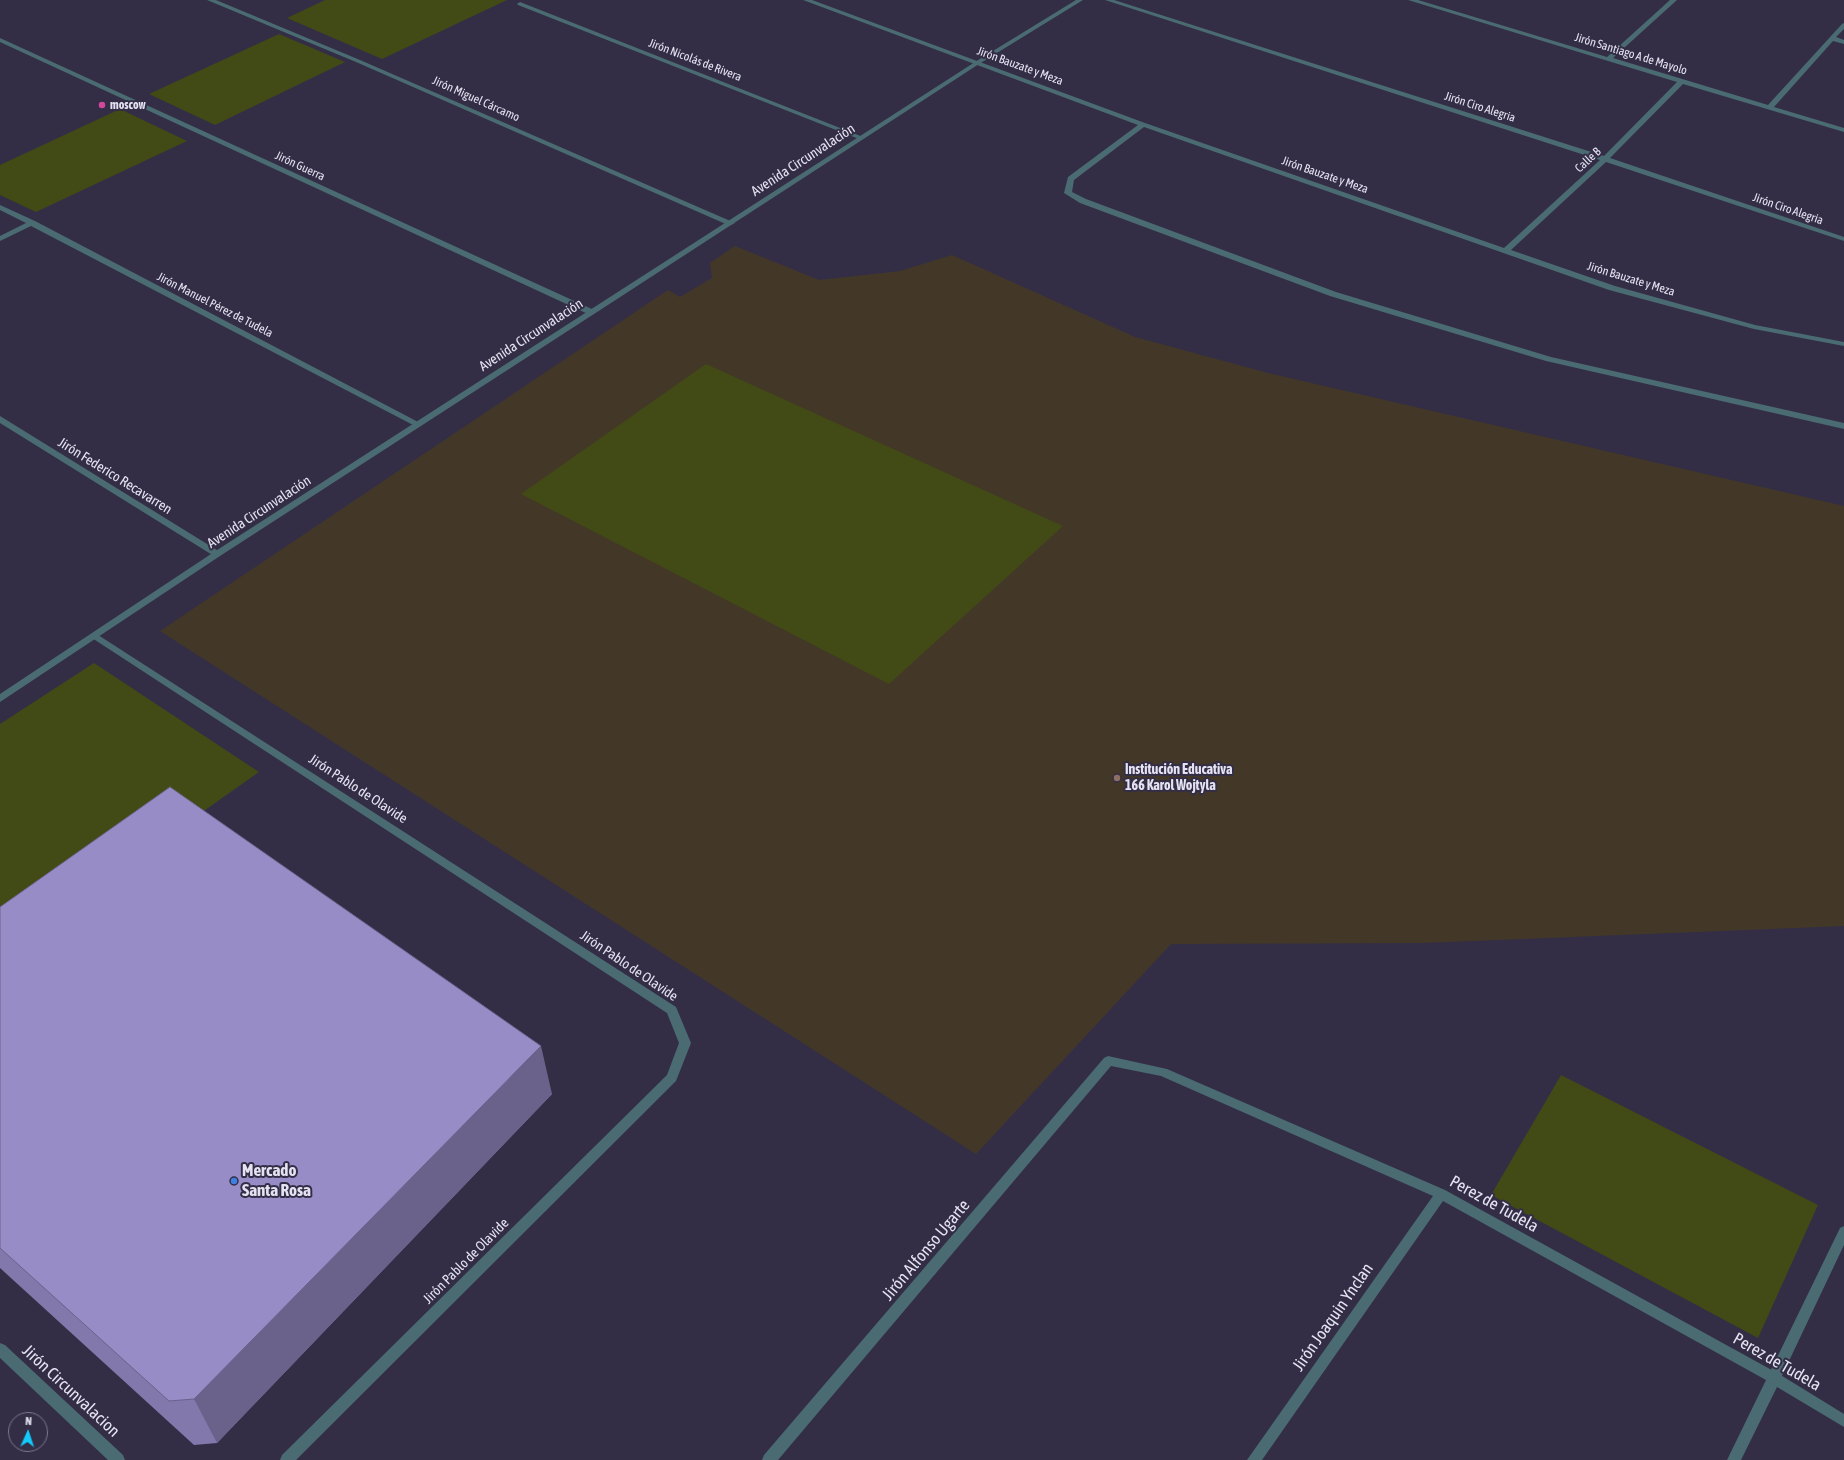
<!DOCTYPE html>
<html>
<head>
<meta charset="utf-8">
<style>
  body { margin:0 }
  #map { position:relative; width:1844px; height:1460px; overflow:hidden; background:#332e46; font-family:"Asap Condensed",sans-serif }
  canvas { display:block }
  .north { position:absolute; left:8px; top:1412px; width:40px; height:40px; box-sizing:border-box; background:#332e46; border:1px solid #7a768b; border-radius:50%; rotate:3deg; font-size:11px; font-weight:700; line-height:16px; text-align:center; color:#e5e3f2 }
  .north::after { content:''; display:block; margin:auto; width:14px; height:18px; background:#12cafb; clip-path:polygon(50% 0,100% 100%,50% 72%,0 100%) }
</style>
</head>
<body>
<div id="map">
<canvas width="1844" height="1460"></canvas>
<div class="north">N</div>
</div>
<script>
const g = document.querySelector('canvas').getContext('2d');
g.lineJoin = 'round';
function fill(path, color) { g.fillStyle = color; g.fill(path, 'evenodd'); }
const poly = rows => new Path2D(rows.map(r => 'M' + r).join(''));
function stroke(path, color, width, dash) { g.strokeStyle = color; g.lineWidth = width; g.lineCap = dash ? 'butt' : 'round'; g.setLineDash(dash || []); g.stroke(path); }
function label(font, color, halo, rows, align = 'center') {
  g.font = font + ' "Asap Condensed",sans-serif'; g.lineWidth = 4; g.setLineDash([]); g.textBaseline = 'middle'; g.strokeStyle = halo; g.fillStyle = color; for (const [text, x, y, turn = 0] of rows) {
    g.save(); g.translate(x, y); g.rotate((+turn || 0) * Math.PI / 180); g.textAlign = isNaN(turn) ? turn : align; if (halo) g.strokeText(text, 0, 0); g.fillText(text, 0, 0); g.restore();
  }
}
fill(poly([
  [735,246,819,280,900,271,952,255,1135,337,1268,373,1844,506,1844,926,1423,943,1171,944,976,1154,160,631,668,290,680,297,712,278,710,263]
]), '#433828');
fill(poly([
  [325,0,507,0,382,59,287,18],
  [279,34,345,62,215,125,149,94],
  [120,109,187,141,36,212,0,195,0,165],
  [706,364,1063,526,889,684,521,494],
  [94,663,259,772,58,914,0,959,0,724],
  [1561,1075,1818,1205,1758,1338,1491,1195]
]), '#424a16');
fill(poly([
  [207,0,216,0,360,60,735,223,731,225,728,225,356,62,207,0],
  [803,0,812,0,1145,123,1504,248,1600,160,1105,0,1114,0,1604,156,1677,82,1408,0,1418,0,1607,57,1670,0,1677,0,1613,58,1768,105,1842,24,1844,23,1844,29,1836,37,1844,40,1844,44,1833,41,1774,107,1844,128,1844,132,1683,84,1610,158,1844,237,1844,241,1606,162,1511,250,1615,286,1755,325,1844,342,1844,346,1754,329,1609,290,1144,127,1074,180,1072,192,1086,199,1336,292,1551,357,1844,423,1844,429,1546,361,1330,296,1080,203,1064,193,1068,177,1138,125,803,0],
  [520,2,863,137,865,138,859,139,518,5,517,4,520,2],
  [0,38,594,310,595,312,591,314,588,314,0,42,0,38],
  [0,205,35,221,422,424,421,426,415,426,31,226,0,241,0,236,26,223,0,210,0,205],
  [0,416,220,552,222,554,217,557,214,556,0,423,0,416],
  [95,633,676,1007,691,1043,676,1081,296,1460,280,1460,282,1455,667,1075,679,1043,667,1013,92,638,90,636,92,634,95,633],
  [1108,1056,1167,1069,1445,1190,1779,1374,1844,1414,1844,1427,1777,1387,1741,1460,1727,1460,1766,1380,1443,1201,1262,1460,1247,1460,1433,1196,1161,1076,1111,1066,778,1460,762,1460,764,1455,1104,1058,1108,1056]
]), '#4a6b71');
fill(poly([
  [1076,0,1083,0,979,64,594,314,220,556,0,702,0,694,214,552,975,62,1076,0],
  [1844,1226,1844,1245,1779,1382,1774,1384,1769,1382,1767,1378,1769,1374,1840,1228,1844,1226],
  [0,1343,5,1345,123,1455,125,1460,108,1460,0,1358,0,1343]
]), '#4a6b71');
fill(poly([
  [0,907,552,1094,217,1443,194,1445,0,1268]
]), '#8378ab');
fill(poly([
  [541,1046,552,1094,217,1443,194,1399]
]), '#6a628b');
const building = poly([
  [170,787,541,1046,194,1399,169,1401,0,1248,0,907,170,787]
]);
fill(building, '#988cc7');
stroke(building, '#6a628b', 1);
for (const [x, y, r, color] of [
  [102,105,4,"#d1479c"],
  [1117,778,4,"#8d6e63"],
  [234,1181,4,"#3f7fe0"]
]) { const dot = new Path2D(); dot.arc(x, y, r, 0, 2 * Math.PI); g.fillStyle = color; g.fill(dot); stroke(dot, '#332e46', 1.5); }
label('12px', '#e5e3f2', '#332e46', [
  ["Jirón Santiago A de Mayolo",1631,54,17],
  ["Jirón Nicolás de Rivera",695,60,21],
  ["Jirón Bauzate y Meza",1020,66,20],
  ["Jirón Miguel Cárcamo",476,99,24],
  ["Jirón Ciro Alegria",1480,107,18],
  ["Calle B",1588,160,-43],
  ["Jirón Guerra",300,166,25],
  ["Jirón Bauzate y Meza",1325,175,19],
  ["Jirón Ciro Alegria",1788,209,19],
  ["Jirón Bauzate y Meza",1631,279,17],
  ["Jirón Manuel Pérez de Tudela",215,305,27]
]);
label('bold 12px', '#e5e3f2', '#332e46', [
  ["moscow",110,105]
], 'left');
label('14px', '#e5e3f2', '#332e46', [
  ["Avenida Circunvalación",803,160,-33],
  ["Avenida Circunvalación",531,335,-33],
  ["Jirón Federico Recavarren",115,476,32],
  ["Avenida Circunvalación",259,512,-33],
  ["Jirón Pablo de Olavide",358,789,33],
  ["Jirón Pablo de Olavide",629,966,34],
  ["Jirón Pablo de Olavide",466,1261,-45]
]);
label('bold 14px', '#e5e3f2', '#332e46', [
  ["Institución Educativa",1125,770],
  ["166 Karol Wojtyla",1125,786]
], 'left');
label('bold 17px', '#e5e3f2', '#332e46', [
  ["Mercado",242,1171],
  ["Santa Rosa",242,1191]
], 'left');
label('17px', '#e5e3f2', '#332e46', [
  ["Perez de Tudela",1494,1204,29],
  ["Jirón Alfonso Ugarte",926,1250,-50],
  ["Jirón Joaquin Ynclan",1333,1317,-55],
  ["Perez de Tudela",1777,1362,30],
  ["Jirón Circunvalacion",71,1391,43]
]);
</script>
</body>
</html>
